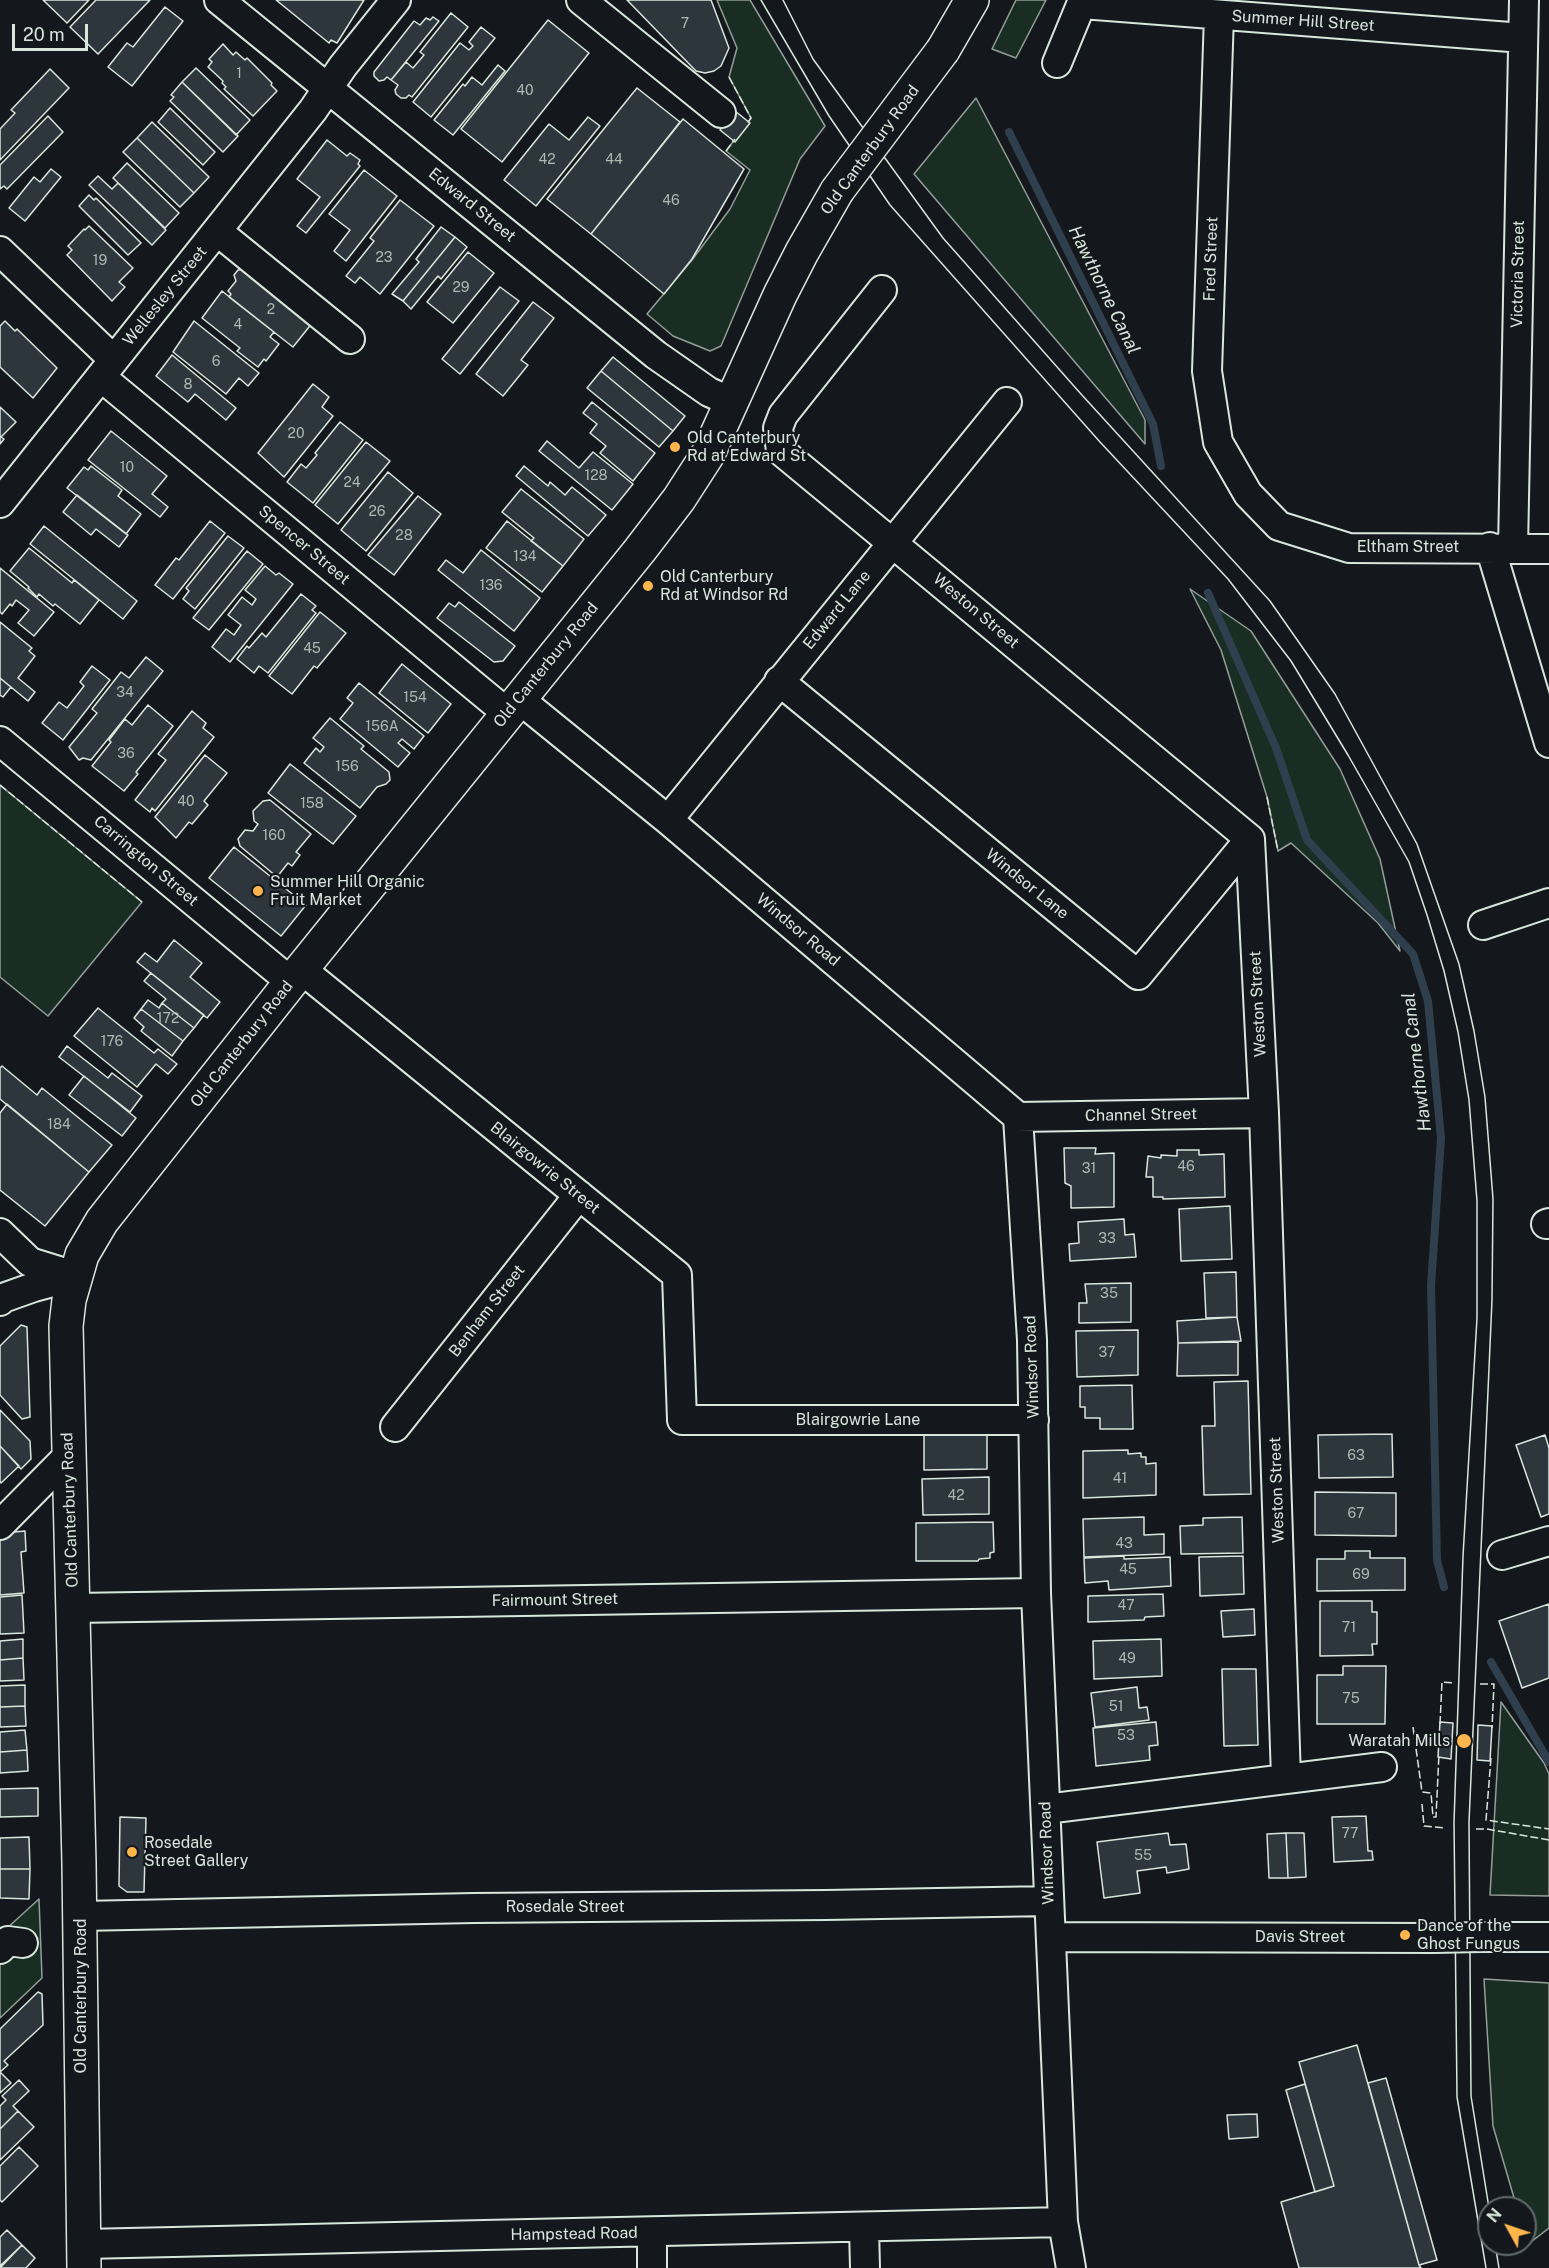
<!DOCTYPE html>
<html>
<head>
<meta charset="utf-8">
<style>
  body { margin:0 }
  #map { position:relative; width:1549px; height:2268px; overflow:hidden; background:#14181c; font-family:"Public Sans",sans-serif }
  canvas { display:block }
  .north { position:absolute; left:1477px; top:2196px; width:60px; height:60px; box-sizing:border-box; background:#14181c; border:2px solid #626a69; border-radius:50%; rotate:310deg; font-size:16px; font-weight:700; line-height:24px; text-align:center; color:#d8e6dc }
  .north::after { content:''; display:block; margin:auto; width:21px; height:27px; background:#ffb74d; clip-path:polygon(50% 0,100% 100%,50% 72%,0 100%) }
  .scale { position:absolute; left:12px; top:24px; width:76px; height:27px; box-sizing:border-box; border:3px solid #d8e6dc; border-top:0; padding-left:8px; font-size:18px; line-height:21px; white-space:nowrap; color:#d8e6dc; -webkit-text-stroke:4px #14181c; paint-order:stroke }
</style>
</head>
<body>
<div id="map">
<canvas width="1549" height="2268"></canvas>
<div class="north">N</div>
<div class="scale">20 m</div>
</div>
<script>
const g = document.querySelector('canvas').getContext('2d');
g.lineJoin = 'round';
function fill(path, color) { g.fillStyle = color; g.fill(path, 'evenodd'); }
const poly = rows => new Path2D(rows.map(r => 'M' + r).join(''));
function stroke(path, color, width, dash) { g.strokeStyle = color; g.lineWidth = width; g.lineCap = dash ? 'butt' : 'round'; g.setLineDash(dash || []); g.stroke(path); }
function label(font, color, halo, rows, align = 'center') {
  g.font = font + ' "Public Sans",sans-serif'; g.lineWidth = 4.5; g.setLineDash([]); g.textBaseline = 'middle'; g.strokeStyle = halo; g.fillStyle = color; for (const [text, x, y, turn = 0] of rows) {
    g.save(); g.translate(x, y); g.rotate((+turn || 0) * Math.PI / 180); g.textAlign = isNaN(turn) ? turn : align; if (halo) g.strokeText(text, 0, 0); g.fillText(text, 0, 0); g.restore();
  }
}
const green = poly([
  [717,0,750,0,825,126,800,159,721,346,710,351,673,336,647,314,692,260,730,209,750,170,726,151,751,118,729,77,737,48,717,0],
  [1016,0,1046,0,1016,58,992,49,1016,0],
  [976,98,1145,420,1145,444,914,174,976,98],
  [1190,589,1251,631,1340,769,1380,859,1400,951,1378,923,1291,843,1278,851,1267,797,1221,650,1190,589],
  [0,785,142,902,48,1016,0,977,0,785],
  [1501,1702,1544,1763,1549,1774,1549,1896,1490,1895,1501,1702],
  [39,1899,42,1978,0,2018,0,1961,5,1930,39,1899],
  [1484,1979,1549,1983,1549,2228,1527,2245,1525,2238,1525,2208,1517,2208,1493,2126,1484,1979]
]);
fill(green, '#1a2d24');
stroke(green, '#939e99', 1.5);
stroke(poly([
  [1009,132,1153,424,1161,466],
  [1208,593,1276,748,1307,840,1413,954,1428,1001,1441,1138,1431,1286,1437,1560,1444,1587],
  [1491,1662,1549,1762]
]), '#2f3f4d', 8);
const building = poly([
  [43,0,89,0,67,23,43,0],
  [96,0,150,0,98,54,70,27,96,0],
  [276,0,364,0,337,43,331,40,329,43,276,0],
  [627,0,711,0,729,48,721,66,714,71,705,73,696,71,627,0],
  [165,7,183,21,132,86,108,67,127,43,133,47,165,7],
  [451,13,468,27,412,97,409,95,406,98,401,98,396,94,395,90,398,85,391,80,406,62,413,68,424,55,420,52,451,13],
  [433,17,439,21,391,80,387,77,384,80,379,81,374,76,374,72,414,21,420,25,426,18,430,20,433,17],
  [548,20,589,53,502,162,461,129,548,20],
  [481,27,495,38,431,117,413,102,460,43,469,50,473,46,469,42,481,27],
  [223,44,233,55,236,52,245,60,247,58,272,83,271,85,277,91,253,116,224,89,226,87,222,83,223,81,208,67,212,62,209,59,223,44],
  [498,65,505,71,453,135,434,120,463,84,465,86,472,77,482,85,498,65],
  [196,68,250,120,236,135,182,82,196,68],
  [50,69,69,88,0,160,0,129,15,113,11,110,50,69],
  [182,82,238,136,223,152,170,101,174,97,171,95,182,82],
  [637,88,680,122,591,234,547,199,637,88],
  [170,108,215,152,203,165,158,122,170,108],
  [735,111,750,123,735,142,720,130,735,111],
  [48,116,63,132,7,189,4,186,0,189,0,165,48,116],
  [588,117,600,126,536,206,504,180,549,124,569,140,588,117],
  [683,119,744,169,692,259,664,294,591,234,683,119],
  [152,122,209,177,194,193,137,138,152,122],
  [137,138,194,193,180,207,123,152,137,138],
  [327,140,347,156,350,153,360,160,358,164,360,166,306,233,297,226,320,197,297,179,327,140],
  [127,163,179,213,165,228,113,178,127,163],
  [51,169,61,177,25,221,9,208,34,177,40,182,51,169],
  [364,170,397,196,346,261,334,251,350,230,329,214,364,170],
  [98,176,112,189,118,183,166,230,152,245,89,185,98,176],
  [89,195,94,200,96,198,141,243,128,255,79,206,89,195],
  [400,200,434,226,380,294,360,277,355,283,346,276,374,241,370,238,400,200],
  [89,226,133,268,119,282,125,287,112,301,67,255,72,250,68,246,84,229,85,230,89,226],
  [441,227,455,237,403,301,392,294,419,262,416,259,441,227],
  [455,237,467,247,441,279,438,276,411,309,403,301,455,237],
  [468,252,494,273,453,323,427,302,468,252],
  [245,269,313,322,293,347,229,297,231,294,228,291,236,281,234,275,238,270,245,269],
  [500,287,519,301,460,374,442,359,500,287],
  [222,291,274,332,270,337,279,344,266,361,264,359,258,367,237,351,240,348,202,318,222,291],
  [533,302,554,318,521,360,528,365,503,396,476,374,533,302],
  [5,321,15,331,17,329,57,368,33,398,0,367,0,326,5,321],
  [194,321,259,373,248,386,239,378,226,394,173,352,194,321],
  [172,355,236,408,226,420,195,394,188,402,156,376,172,355],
  [613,357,685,416,673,431,601,371,613,357],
  [601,371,673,431,659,447,587,388,601,371],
  [313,384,329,397,322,407,333,416,284,477,258,453,313,384],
  [592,402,655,453,633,481,600,453,606,446,590,433,597,424,583,413,592,402],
  [0,407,16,422,1,437,4,439,0,444,0,407],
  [340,422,363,440,313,503,287,482,301,464,306,468,317,455,315,453,340,422],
  [111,431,167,476,152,494,168,507,160,517,88,460,111,431],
  [547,441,579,468,593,452,633,484,612,510,539,451,547,441],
  [366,442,390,461,338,524,315,505,366,442],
  [91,466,122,490,118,496,141,514,126,534,67,488,84,467,88,470,91,466],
  [524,466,548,486,550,482,565,495,572,487,606,515,588,536,516,476,524,466],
  [388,472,413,493,366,551,341,530,388,472],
  [521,489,584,539,563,566,531,541,534,538,502,512,521,489],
  [77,495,128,535,119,547,96,529,91,535,63,512,77,495],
  [418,496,441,514,394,575,368,555,418,496],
  [210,521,225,533,173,599,155,585,176,558,179,560,210,521],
  [507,521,563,566,542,592,486,548,507,521],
  [44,526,137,601,123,619,30,544,44,526],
  [228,536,244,548,195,609,183,599,189,591,186,588,228,536],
  [29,548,72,583,74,580,99,600,80,624,55,604,53,606,39,594,37,597,28,588,29,587,10,571,29,548],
  [481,550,540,598,514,631,438,570,446,560,463,573,481,550],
  [247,551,263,564,209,630,193,618,247,551],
  [265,566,276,575,279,573,293,584,230,662,212,647,226,629,234,635,241,625,228,615,242,597,252,605,256,599,245,590,265,566],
  [0,568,54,612,34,636,18,623,29,610,16,600,12,606,10,604,2,614,0,612,0,568],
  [301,594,316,606,312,610,316,613,268,673,259,666,254,673,237,659,247,646,249,648,262,633,266,637,301,594],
  [459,602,515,646,503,661,494,662,437,618,449,603,455,607,459,602],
  [320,612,346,633,317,668,314,666,292,694,269,676,320,612],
  [0,622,32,648,29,651,35,656,18,678,35,692,28,701,0,678,0,622],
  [146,657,163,671,91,760,83,758,79,760,69,747,97,713,92,709,121,672,129,678,146,657],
  [402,664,451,704,428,733,379,693,402,664],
  [92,666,110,680,63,740,42,723,59,702,67,708,84,686,80,682,92,666],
  [0,678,11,687,3,697,0,695,0,678],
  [359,683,424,736,414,749,402,739,398,743,410,753,398,767,340,719,353,703,347,698,359,683],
  [148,705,173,726,136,772,138,774,124,791,92,766,111,742,109,740,125,719,132,725,148,705],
  [192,711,206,723,203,728,214,737,155,811,152,808,150,812,135,800,166,760,158,754,192,711],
  [330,718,364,746,361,749,389,772,390,780,386,784,377,787,360,808,304,763,316,748,320,752,324,747,313,738,330,718],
  [205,755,227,773,204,801,208,805,192,824,189,822,176,838,155,817,205,755],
  [290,764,356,816,333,844,268,793,290,764],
  [270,800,311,834,296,852,300,855,292,866,288,863,277,877,240,846,238,839,245,830,253,831,258,824,254,821,253,811,263,801,270,800],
  [234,847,306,905,281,936,209,878,234,847],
  [174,940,202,963,190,977,220,1002,207,1018,137,962,145,953,157,962,174,940],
  [151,973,204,1015,194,1028,162,1003,166,999,144,981,151,973],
  [148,1000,159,1008,162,1003,194,1028,183,1041,141,1009,148,1000],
  [98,1008,154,1053,158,1049,177,1064,168,1074,156,1064,137,1087,74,1036,98,1008],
  [141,1009,183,1041,172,1056,141,1031,144,1027,134,1018,141,1009],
  [67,1046,108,1078,112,1073,142,1096,130,1112,59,1057,67,1046],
  [2,1066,37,1095,42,1088,112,1145,89,1172,0,1099,0,1068,2,1066],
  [84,1076,136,1118,122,1136,69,1095,84,1076],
  [7,1104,89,1172,45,1226,0,1190,0,1113,7,1104],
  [1064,1148,1096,1148,1095,1154,1114,1153,1114,1207,1071,1208,1071,1186,1065,1183,1064,1148],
  [1177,1150,1199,1150,1199,1155,1224,1154,1225,1197,1163,1199,1163,1197,1153,1197,1153,1177,1146,1177,1148,1156,1161,1158,1161,1155,1177,1156,1177,1150],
  [1230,1206,1232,1259,1181,1261,1179,1209,1230,1206],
  [1124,1219,1125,1235,1134,1234,1136,1257,1070,1261,1069,1244,1079,1243,1078,1222,1124,1219],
  [1236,1272,1237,1317,1206,1318,1204,1273,1236,1272],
  [1131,1283,1131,1322,1079,1323,1079,1303,1087,1303,1085,1284,1131,1283],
  [1237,1317,1241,1341,1178,1343,1177,1321,1237,1317],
  [21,1325,27,1327,30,1417,22,1419,0,1395,0,1346,21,1325],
  [1138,1330,1138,1375,1077,1377,1076,1331,1138,1330],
  [1238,1342,1238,1375,1177,1376,1178,1343,1238,1342],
  [1248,1381,1251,1494,1204,1495,1202,1426,1215,1426,1214,1382,1248,1381],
  [1132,1385,1133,1429,1100,1429,1100,1418,1085,1418,1085,1407,1080,1407,1080,1386,1132,1385],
  [0,1410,30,1441,31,1459,21,1469,0,1446,0,1410],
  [987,1429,987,1469,924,1470,924,1430,987,1429],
  [1392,1434,1393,1477,1319,1478,1318,1435,1392,1434],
  [1545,1435,1549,1448,1549,1514,1541,1517,1516,1445,1545,1435],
  [0,1446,19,1466,1,1483,0,1481,0,1446],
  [1128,1450,1128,1454,1141,1453,1141,1457,1146,1457,1146,1464,1156,1463,1156,1495,1083,1498,1083,1451,1128,1450],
  [989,1477,989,1514,923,1515,922,1479,989,1477],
  [1315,1492,1396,1493,1396,1536,1315,1535,1315,1492],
  [1144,1517,1144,1535,1164,1534,1164,1554,1084,1557,1083,1519,1144,1517],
  [1242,1517,1243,1553,1181,1554,1180,1526,1203,1525,1203,1518,1242,1517],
  [993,1522,994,1552,990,1553,990,1558,979,1559,978,1561,916,1561,916,1523,993,1522],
  [25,1531,26,1551,21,1552,24,1593,0,1595,0,1536,3,1533,25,1531],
  [1345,1551,1370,1551,1370,1558,1405,1558,1405,1590,1317,1591,1317,1559,1345,1559,1345,1551],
  [1124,1556,1124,1559,1170,1557,1171,1586,1109,1590,1108,1581,1085,1583,1084,1558,1124,1556],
  [1243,1556,1244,1594,1200,1596,1199,1557,1243,1556],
  [1163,1594,1164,1616,1145,1617,1144,1620,1088,1622,1088,1596,1163,1594],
  [22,1595,24,1633,0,1634,0,1597,22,1595],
  [1320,1601,1372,1601,1372,1612,1377,1612,1377,1644,1372,1644,1373,1655,1320,1656,1320,1601],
  [1549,1604,1549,1678,1522,1688,1499,1621,1549,1604],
  [1254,1609,1255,1635,1223,1637,1221,1611,1254,1609],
  [23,1639,23,1658,0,1660,0,1641,23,1639],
  [1161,1639,1162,1676,1094,1679,1093,1641,1161,1639],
  [23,1658,24,1680,0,1681,0,1660,23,1658],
  [1343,1666,1386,1666,1385,1724,1317,1724,1317,1675,1343,1675,1343,1666],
  [1222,1669,1256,1669,1258,1745,1224,1746,1222,1669],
  [25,1685,25,1706,0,1707,0,1686,25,1685],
  [1137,1687,1139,1708,1147,1707,1149,1720,1095,1727,1091,1693,1137,1687],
  [25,1706,26,1726,0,1727,0,1707,25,1706],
  [1156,1722,1158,1745,1149,1746,1150,1760,1096,1766,1093,1728,1156,1722],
  [1440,1722,1453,1723,1451,1759,1438,1757,1440,1722],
  [1478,1725,1492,1726,1490,1761,1477,1760,1478,1725],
  [25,1730,27,1750,0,1752,0,1732,25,1730],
  [27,1750,28,1771,0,1773,0,1752,27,1750],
  [38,1788,38,1816,0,1817,0,1789,38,1788],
  [1366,1816,1368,1851,1372,1851,1373,1860,1334,1862,1332,1817,1366,1816],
  [120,1817,146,1818,144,1892,127,1892,119,1886,120,1817],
  [1168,1833,1170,1845,1186,1844,1189,1869,1167,1873,1166,1867,1137,1871,1140,1893,1104,1898,1097,1842,1168,1833],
  [1286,1833,1288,1878,1269,1878,1267,1834,1286,1833],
  [1286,1833,1304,1833,1306,1877,1288,1878,1286,1833],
  [29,1837,30,1869,0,1869,0,1838,29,1837],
  [0,1869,30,1869,29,1899,0,1898,0,1869],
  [38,1992,42,1994,43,2025,4,2061,8,2065,0,2072,11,2083,0,2093,0,2029,38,1992],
  [1357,2045,1419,2265,1421,2268,1299,2268,1281,2202,1334,2186,1299,2062,1357,2045],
  [1386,2078,1437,2260,1419,2265,1368,2083,1386,2078],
  [19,2080,29,2091,13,2106,18,2111,0,2129,0,2106,6,2100,2,2096,19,2080],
  [1305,2084,1334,2186,1315,2192,1286,2090,1305,2084],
  [18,2111,34,2127,0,2160,0,2129,18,2111],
  [1257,2114,1258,2137,1229,2139,1227,2115,1257,2114],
  [19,2147,38,2166,2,2202,0,2200,0,2166,19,2147],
  [7,2230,22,2245,0,2266,0,2237,7,2230],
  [22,2245,35,2258,26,2268,0,2268,22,2245]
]);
fill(building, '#2c363c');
stroke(building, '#d8e6dc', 1.5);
const minor = poly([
  [219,0,656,355,709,392,732,402],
  [581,0,721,113],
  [1082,4,1523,38],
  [1219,15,1207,371,1218,442,1248,494,1279,526,1349,548,1549,549],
  [1057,63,1083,0],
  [217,231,350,339],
  [0,251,114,360],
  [882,290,783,415,778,428,781,451,1250,839,1264,1113,1286,1778],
  [101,377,507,713],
  [0,503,313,110,343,66,396,0],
  [1490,547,1549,743],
  [1513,548,1524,0],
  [779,681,1138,975,1250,839],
  [519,699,668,820,1018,1117,1032,1340,1036,1593,1058,2104,1063,2222,1071,2268],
  [0,741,291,982],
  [668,820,1007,402],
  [1483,925,1549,903],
  [301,969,677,1275,682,1420,1034,1420],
  [1018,1117,1264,1113],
  [1546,1224,1549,1223],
  [0,1233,30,1262,75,1276],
  [0,1301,3,1298,34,1287,75,1276],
  [395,1427,579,1195],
  [0,1525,68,1456],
  [1502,1555,1549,1541],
  [73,1608,1036,1593],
  [1046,1809,1382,1767],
  [80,1916,474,1908,826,1905,1049,1901],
  [1051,1937,1435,1938],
  [1480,1937,1549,1937],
  [0,1949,8,1941,23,1943],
  [864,2227,865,2268],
  [84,2244,1063,2222],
  [652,2268,652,2233]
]);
const major = poly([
  [943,50,972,0],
  [84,2268,79,1863,66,1326,69,1300,82,1255,102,1221,291,982,640,550,679,499,708,454,780,295,802,252,837,191]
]);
stroke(minor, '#d8e6dc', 32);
stroke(major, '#d8e6dc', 36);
stroke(minor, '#14181c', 28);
stroke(major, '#14181c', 33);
stroke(poly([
  [761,0,829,116,890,205,1100,442,1228,579,1291,661,1348,755,1409,862,1427,915,1444,971,1458,1032,1469,1100,1477,1201,1477,1318,1463,1556,1454,1822,1457,2097,1486,2268],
  [783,0,813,59,943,238,1081,394,1270,601,1335,694,1417,844,1459,964,1474,1031,1485,1097,1493,1199,1492,1300,1469,1822,1471,2096,1489,2208],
  [1495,2244,1499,2268]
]), '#d8e6dc', 1.5);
const minorBridge = poly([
  [1435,1938,1480,1937]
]);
const majorBridge = poly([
  [837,191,943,50]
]);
stroke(minorBridge, '#d8e6dc', 32, []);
stroke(majorBridge, '#d8e6dc', 36, []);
stroke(minorBridge, '#14181c', 28);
stroke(majorBridge, '#14181c', 33);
stroke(poly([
  [729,77,751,118,746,125],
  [726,151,735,139],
  [0,785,142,902],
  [1267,797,1278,851],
  [1480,1684,1494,1684,1492,1728],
  [1440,1724,1442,1682,1455,1683],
  [1413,1727,1422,1792,1431,1793,1433,1817,1436,1817,1439,1754],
  [1491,1758,1486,1820,1549,1829],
  [1422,1804,1424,1826,1445,1828],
  [1476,1829,1487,1829,1549,1840]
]), '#d8e6dc', 1.5, [8, 3]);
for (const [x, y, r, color] of [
  [675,447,6,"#ffb74d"],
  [648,586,6,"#ffb74d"],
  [258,891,6,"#ffb74d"],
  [1464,1741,8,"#ffb74d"],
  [132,1852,6,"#ffb74d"],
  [1405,1935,6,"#ffb74d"]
]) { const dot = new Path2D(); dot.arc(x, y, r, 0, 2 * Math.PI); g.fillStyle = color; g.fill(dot); stroke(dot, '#14181c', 2); }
label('14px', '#adbab4', null, [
  ["7",685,24],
  ["1",239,74],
  ["40",525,91],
  ["42",547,160],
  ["44",614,160],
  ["46",671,201],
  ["23",384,258],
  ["19",100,261],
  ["29",461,288],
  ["2",271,310],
  ["4",238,325],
  ["6",216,362],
  ["8",188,385],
  ["20",296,434],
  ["10",127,468],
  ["128",596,476],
  ["24",352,483],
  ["26",377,512],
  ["28",404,536],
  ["134",525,557],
  ["136",491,586],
  ["45",312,649],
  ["34",125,693],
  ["154",415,698],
  ["156A",382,727],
  ["36",126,754],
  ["156",347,767],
  ["40",186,802],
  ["158",312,804],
  ["160",274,836],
  ["172",168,1019],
  ["176",112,1042],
  ["184",59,1125],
  ["46",1186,1167],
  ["31",1089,1169],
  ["33",1107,1239],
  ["35",1109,1294],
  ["37",1107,1353],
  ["63",1356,1456],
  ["41",1120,1479],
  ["42",956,1496],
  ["67",1356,1514],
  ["43",1124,1544],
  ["45",1128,1570],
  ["69",1361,1575],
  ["47",1126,1606],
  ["71",1349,1628],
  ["49",1127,1659],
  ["75",1351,1699],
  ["51",1116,1707],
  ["53",1126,1736],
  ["77",1350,1834],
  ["55",1143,1856]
]);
label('16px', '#d8e6dc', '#14181c', [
  ["Summer Hill Street",1303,21,4],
  ["Old Canterbury Road",870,150,-54],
  ["Edward Street",472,205,39],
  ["Fred Street",1211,259,-88],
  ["Victoria Street",1518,274,-89],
  ["Wellesley Street",165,296,-51],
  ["Spencer Street",304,545,40],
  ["Eltham Street",1408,547],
  ["Edward Lane",837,610,-51],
  ["Weston Street",976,611,40],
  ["Old Canterbury Road",546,665,-51],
  ["Carrington Street",146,861,40],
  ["Windsor Lane",1027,884,39],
  ["Windsor Road",798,930,40],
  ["Weston Street",1258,1004,-93],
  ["Old Canterbury Road",242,1044,-52],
  ["Channel Street",1141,1115,-1],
  ["Blairgowrie Street",545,1168,39],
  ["Benham Street",487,1311,-52],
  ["Windsor Road",1032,1367,-92],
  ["Blairgowrie Lane",858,1420],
  ["Weston Street",1277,1490,-92],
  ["Old Canterbury Road",70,1510,-92],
  ["Fairmount Street",555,1600,-1],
  ["Windsor Road",1047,1853,-92],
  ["Rosedale Street",565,1907],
  ["Davis Street",1300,1937],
  ["Old Canterbury Road",81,1996,-90],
  ["Hampstead Road",574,2234,-1]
]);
label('16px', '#d8e6dc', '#14181c', [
  ["Old Canterbury",687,438],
  ["Rd at Edward St",687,456],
  ["Old Canterbury",660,577],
  ["Rd at Windsor Rd",660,595],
  ["Summer Hill Organic",270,882],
  ["Fruit Market",270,900],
  ["Waratah Mills",1450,1741,"right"],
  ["Rosedale",144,1843],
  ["Street Gallery",144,1861],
  ["Dance of the",1417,1926],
  ["Ghost Fungus",1417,1944]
], 'left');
label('italic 18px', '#d8e6dc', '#14181c', [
  ["Hawthorne Canal",1104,290,64],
  ["Hawthorne Canal",1417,1062,-97]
]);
</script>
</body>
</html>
